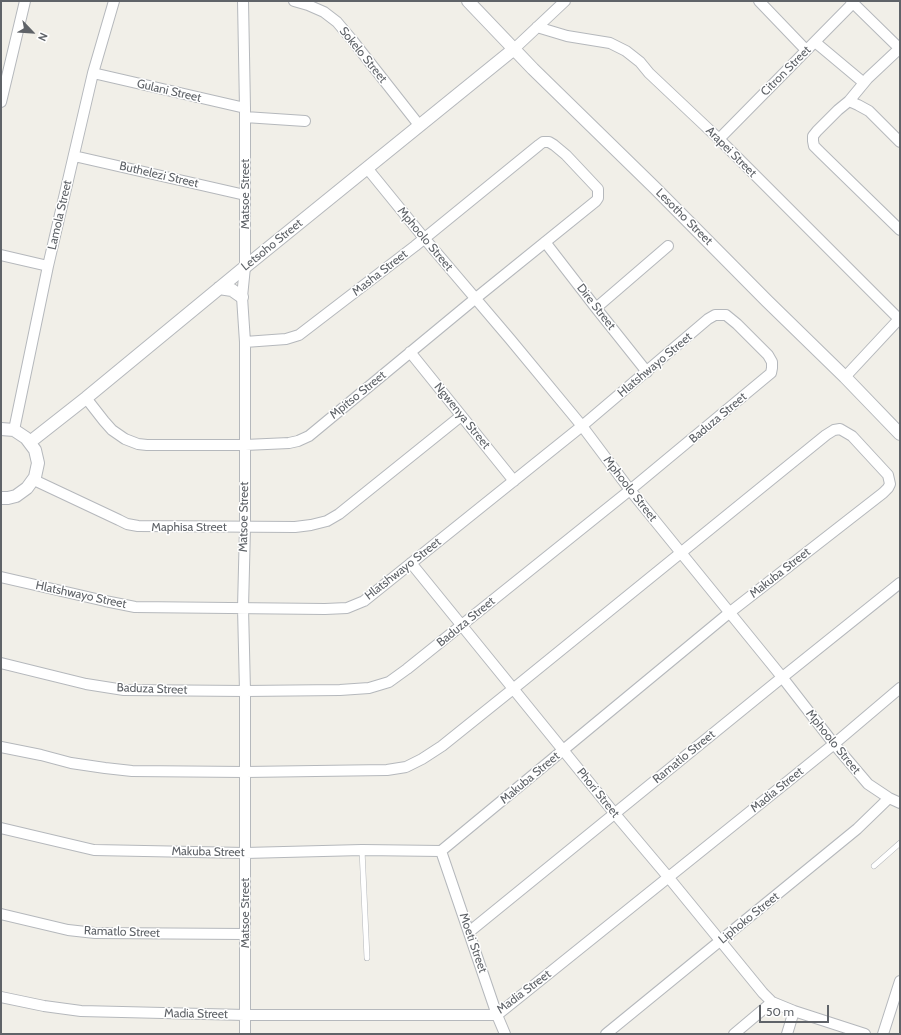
<!DOCTYPE html>
<html>
<head>
<meta charset="utf-8">
<style>
  body { margin:0 }
  #map { position:relative; width:901px; height:1035px; overflow:hidden; background:#f1efe8; font-family:Cabin,sans-serif }
  canvas { display:block }
  .frame { position:absolute; inset:0; border:2px solid #5f6368; pointer-events:none }
  .north { position:absolute; left:12px; top:12px; width:40px; height:40px; -webkit-text-stroke:3px #fff; paint-order:stroke; rotate:115deg; font-size:11px; font-weight:700; line-height:16px; text-align:center; color:#5f6368 }
  .north::after { content:''; display:block; margin:auto; width:14px; height:18px; background:#5f6368; clip-path:polygon(50% 0,100% 100%,50% 72%,0 100%) }
  .scale { position:absolute; left:759px; top:1005px; width:70px; height:18px; box-sizing:border-box; border:2px solid #5f6368; border-top:0; padding-left:5px; font-size:12px; line-height:14px; white-space:nowrap; color:#5f6368; -webkit-text-stroke:3px #fff; paint-order:stroke }
</style>
</head>
<body>
<div id="map">
<canvas width="901" height="1035"></canvas>
<div class="frame"></div>
<div class="north">N</div>
<div class="scale">50 m</div>
</div>
<script>
const g = document.querySelector('canvas').getContext('2d');
g.lineJoin = 'round';
const poly = rows => new Path2D(rows.map(r => 'M' + r).join(''));
function stroke(path, color, width, dash) { g.strokeStyle = color; g.lineWidth = width; g.lineCap = dash ? 'butt' : 'round'; g.setLineDash(dash || []); g.stroke(path); }
function label(font, color, halo, rows, align = 'center') {
  g.font = font + ' Cabin,sans-serif'; g.lineWidth = 3; g.setLineDash([]); g.textBaseline = 'middle'; g.strokeStyle = halo; g.fillStyle = color; for (const [text, x, y, turn = 0] of rows) {
    g.save(); g.translate(x, y); g.rotate((+turn || 0) * Math.PI / 180); g.textAlign = isNaN(turn) ? turn : align; if (halo) g.strokeText(text, 0, 0); g.fillText(text, 0, 0); g.restore();
  }
}
const service = poly([
  [362,850,367,958],
  [874,866,900,843]
]);
const minor = poly([
  [243,1,245,108,245,267,242,297,245,342,245,527,243,608,245,691,245,1034],
  [294,1,308,5,324,12,337,22,353,41,419,125],
  [759,1,806,50],
  [851,1,900,49],
  [537,27,567,36,610,43,626,51,640,62,649,73,719,139,900,320],
  [815,42,864,83],
  [514,49,565,1],
  [93,73,245,108],
  [849,101,868,78,899,49],
  [1,102,25,1],
  [245,117,305,121],
  [719,139,853,3],
  [900,142,869,111,858,105,849,101,838,110,817,131,813,136,813,141,814,146,821,153,900,230],
  [74,156,245,195],
  [367,168,424,238,510,339,582,426,630,490,782,677,834,744,868,784,889,798,900,803],
  [545,242,596,308,647,372],
  [1,255,48,266],
  [596,308,668,246],
  [410,352,514,481],
  [845,377,900,318],
  [86,398,104,421,112,430,125,439,138,444,147,445,245,445,289,443,298,441,309,436,476,298,596,201,598,198,598,189,566,155,554,145,549,142,543,142,539,145,415,246,299,335,286,339,245,342],
  [14,430,48,266,93,73,114,1],
  [34,480,119,520,127,524,138,526,295,527,311,525,327,521,339,514,461,416],
  [411,563,615,814,669,878,763,993,772,1002,794,1011,865,1034],
  [1,577,105,601,135,607,325,609,347,608,364,601,582,426,708,319,715,315,726,315,737,324,768,355,772,362,772,368,771,373,630,490,407,669,389,682,369,688,340,690,245,691,124,690,86,684,1,663],
  [1,747,41,755,71,763,105,768,132,771,245,772,387,770,406,767,422,759,442,746,513,689,826,435,834,430,840,429,852,436,888,475,890,484,888,488,883,493,729,613,441,851,362,850,245,853,94,850,1,828],
  [441,851,497,1015,505,1034],
  [1,914,68,930,95,933,245,934],
  [469,932,774,684,900,583],
  [1,997,44,1006,81,1011,245,1015,497,1015,792,778,834,744,900,688],
  [606,1034,857,829,889,798],
  [734,1034,772,1002],
  [787,1034,794,1011],
  [883,1034,900,981]
]);
const tertiary = poly([
  [468,1,533,69,655,188,767,301,845,377,900,434],
  [219,288,232,290,242,297],
  [1,429,14,430,26,438,35,450,38,463,35,477,27,488,16,496,8,498,1,498],
  [30,442,86,398,245,267,514,49]
]);
stroke(service, '#b5b8bc', 6);
stroke(minor, '#b5b8bc', 12);
stroke(tertiary, '#b5b8bc', 14);
stroke(service, '#fff', 5);
stroke(minor, '#fff', 10);
stroke(tertiary, '#fff', 12);
label('12px', '#5f6368', '#fff', [
  ["Sokelo Street",363,55,51],
  ["Citron Street",786,71,-45],
  ["Gulani Street",169,91,13],
  ["Arapei Street",731,152,45],
  ["Buthelezi Street",159,175,13],
  ["Matsoe Street",245,194,-90],
  ["Lamola Street",60,215,-77],
  ["Lesotho Street",684,217,45],
  ["Mphoolo Street",425,239,50],
  ["Letsoho Street",272,245,-39],
  ["Masha Street",380,273,-38],
  ["Dire Street",596,307,52],
  ["Hlatshwayo Street",655,365,-40],
  ["Mpitso Street",358,395,-39],
  ["Ngwenya Street",462,416,51],
  ["Baduza Street",718,418,-40],
  ["Mphoolo Street",630,489,52],
  ["Matsoe Street",244,517,-89],
  ["Maphisa Street",189,527],
  ["Hlatshwayo Street",403,569,-38],
  ["Makuba Street",780,573,-38],
  ["Hlatshwayo Street",81,595,12],
  ["Baduza Street",466,622,-39],
  ["Baduza Street",152,689,2],
  ["Mphoolo Street",833,742,51],
  ["Ramatlo Street",684,757,-39],
  ["Makuba Street",530,778,-40],
  ["Madia Street",777,790,-39],
  ["Phori Street",598,793,51],
  ["Makuba Street",208,852,1],
  ["Matsoe Street",245,913,-90],
  ["Liphoko Street",749,918,-39],
  ["Ramatlo Street",122,932,2],
  ["Moeti Street",473,943,71],
  ["Madia Street",524,992,-37],
  ["Madia Street",196,1014,1]
]);
</script>
</body>
</html>
